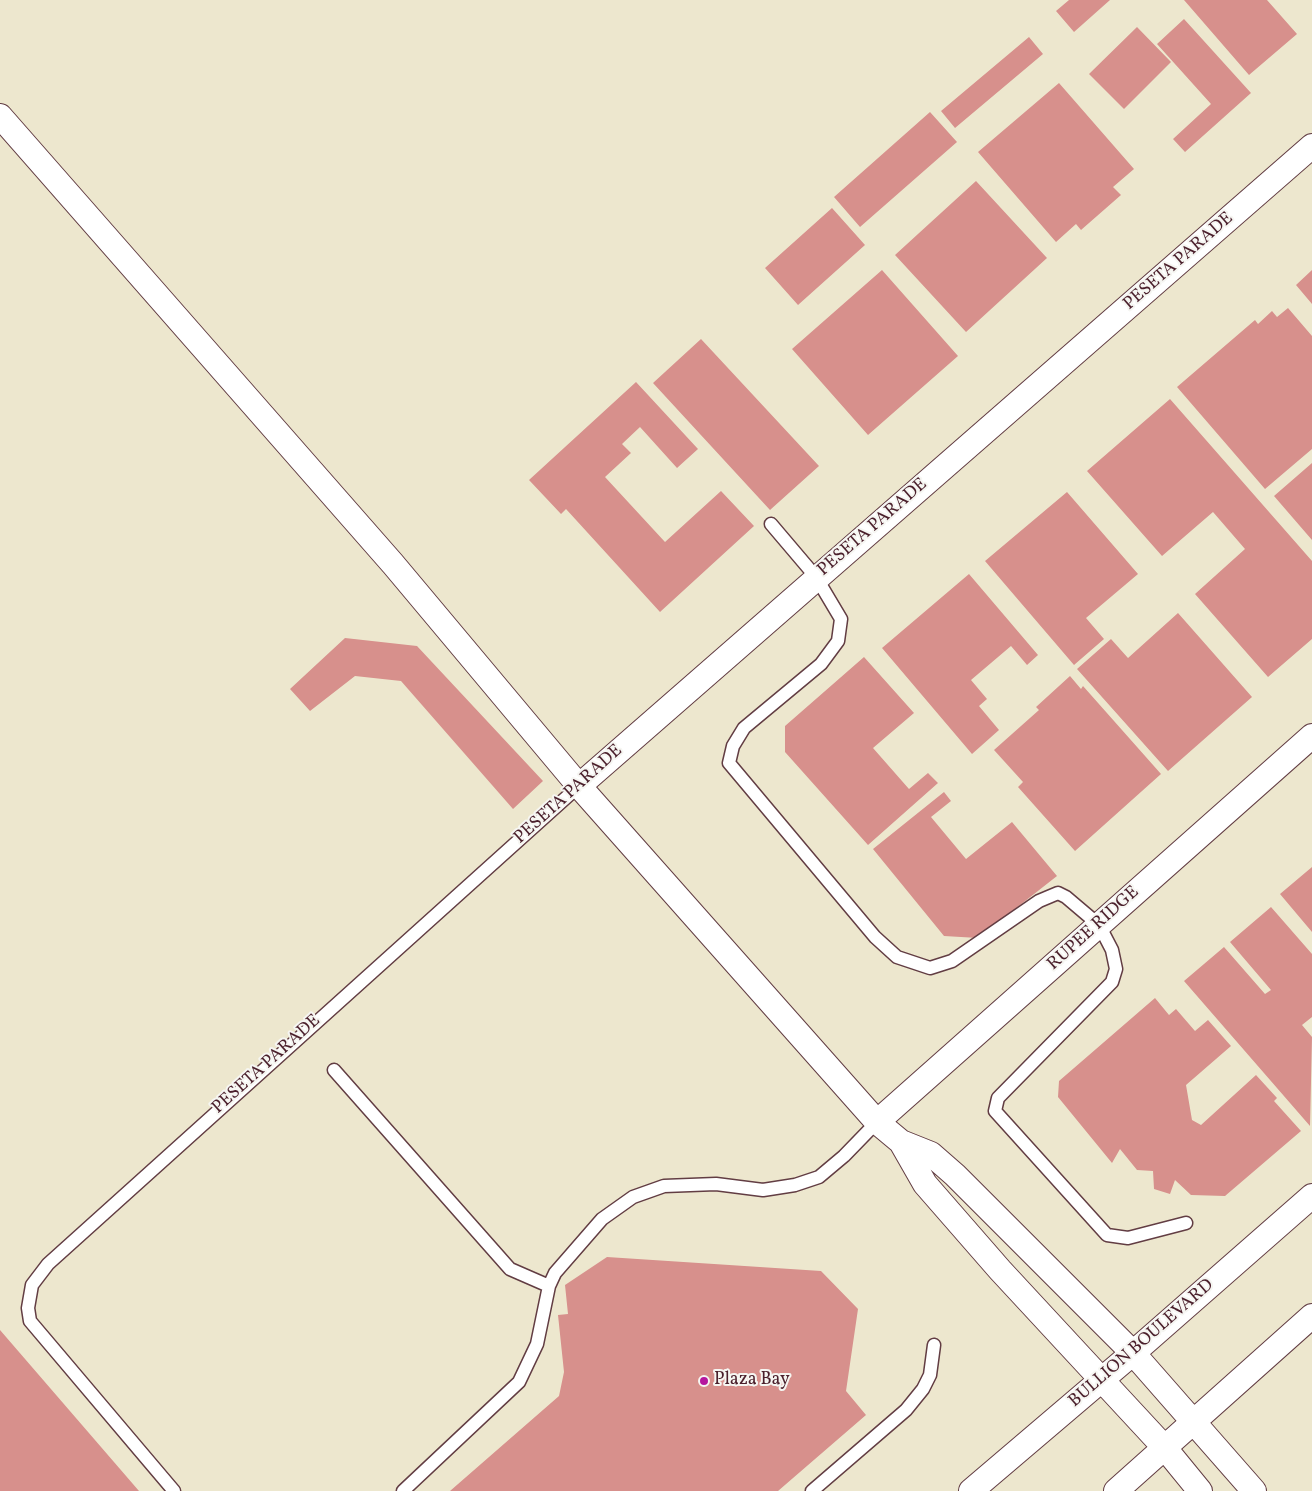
<!DOCTYPE html>
<html>
<head>
<meta charset="utf-8">
<style>
  body { margin:0 }
  canvas { display:block; background:#ede7ce }
</style>
</head>
<body>
<canvas width="1312" height="1491"></canvas>
<script>
const g = document.querySelector('canvas').getContext('2d');
g.lineJoin = 'round';
function fill(path, color) { g.fillStyle = color; g.fill(path, 'evenodd'); }
const poly = rows => new Path2D(rows.map(r => 'M' + r).join(''));
function stroke(path, color, width, dash) { g.strokeStyle = color; g.lineWidth = width; g.lineCap = dash ? 'butt' : 'round'; g.setLineDash(dash || []); g.stroke(path); }
function label(font, color, halo, rows, align = 'center') {
  g.font = font + ' Vollkorn,serif'; g.lineWidth = 4; g.setLineDash([]); g.textBaseline = 'middle'; g.strokeStyle = halo; g.fillStyle = color; for (const [text, x, y, turn = 0] of rows) {
    g.save(); g.translate(x, y); g.rotate((+turn || 0) * Math.PI / 180); g.textAlign = isNaN(turn) ? turn : align; if (halo) g.strokeText(text, 0, 0); g.fillText(text, 0, 0); g.restore();
  }
}
fill(poly([
  [1069,0,1110,0,1074,32,1056,11],
  [1184,0,1267,0,1297,34,1249,75],
  [1184,19,1251,93,1185,152,1173,139,1211,104,1157,44],
  [1137,27,1171,62,1124,109,1089,74],
  [1029,37,1043,54,955,128,941,111],
  [1059,83,1134,169,1113,187,1121,195,1081,230,1076,224,1056,242,978,152],
  [930,112,957,142,860,227,834,197],
  [976,181,1047,258,966,332,895,255],
  [832,208,865,245,798,305,765,268],
  [882,270,958,356,868,435,792,349],
  [1312,270,1312,304,1296,285],
  [1288,308,1312,336,1312,449,1265,489,1177,387,1255,320,1258,324,1272,311,1277,317],
  [701,339,819,466,770,510,653,383],
  [636,382,698,449,677,468,640,427,622,444,631,453,605,477,665,542,721,491,754,526,660,612,566,509,561,514,529,480],
  [1170,399,1312,561,1312,639,1268,677,1195,594,1245,549,1213,512,1162,556,1087,471],
  [1312,463,1312,540,1274,496],
  [1067,492,1138,574,1086,618,1104,639,1074,665,985,561],
  [969,574,1038,655,1027,665,1011,646,971,680,987,699,979,706,999,730,972,754,882,648],
  [1178,613,1252,697,1168,771,1077,669,1111,639,1128,658],
  [345,638,417,646,543,781,513,809,401,681,355,676,310,711,290,689],
  [864,657,914,713,873,748,909,789,928,773,938,783,868,845,785,752,785,726],
  [1070,676,1081,689,1083,686,1161,774,1075,851,1018,787,1023,782,994,750,1039,710,1036,707],
  [944,792,951,801,931,817,966,859,1012,822,1057,876,978,938,944,936,873,849],
  [1312,867,1312,932,1280,894],
  [1271,907,1312,954,1312,1017,1302,1025,1312,1037,1310,1126,1184,981,1224,947,1265,994,1271,990,1230,942],
  [1155,998,1169,1015,1176,1009,1195,1031,1208,1020,1231,1046,1186,1085,1192,1120,1201,1125,1256,1075,1277,1098,1274,1101,1301,1131,1225,1196,1191,1195,1175,1180,1170,1194,1154,1189,1153,1171,1137,1170,1120,1149,1112,1163,1058,1097,1059,1081],
  [607,1257,821,1271,858,1309,846,1391,866,1415,778,1491,450,1491,559,1396,564,1372,558,1315,568,1314,565,1285],
  [0,1330,139,1491,0,1491]
]), '#d7908c');
const service = poly([
  [771,524,816,577,841,619,838,641,821,664,744,728,733,746,729,763,875,937,897,957,930,968,952,961,1039,901,1058,893,1066,897,1099,925,1112,950,1116,969,1112,982,998,1098,995,1111,1107,1235,1128,1238,1186,1223],
  [334,1070,510,1269,549,1286],
  [174,1491,30,1321,28,1308,32,1285,48,1264,579,786],
  [403,1491,519,1382,537,1344,549,1286,555,1273,602,1219,633,1197,664,1186,716,1184,763,1190,795,1185,819,1177,844,1156,877,1122],
  [812,1491,906,1410,923,1389,930,1375,934,1345]
]);
const minor = poly([
  [0,116,393,564,579,786,877,1122,901,1142,931,1154,955,1175,1133,1353,1254,1491],
  [579,786,1312,146],
  [877,1122,1312,736],
  [901,1142,925,1184,1000,1270,1164,1447,1200,1491],
  [971,1491,1133,1353,1312,1196],
  [1116,1491,1312,1316]
]);
stroke(service, '#623d43', 15);
stroke(minor, '#623d43', 26);
stroke(service, '#fff', 12);
stroke(minor, '#fff', 24);
for (const [x, y, r, color] of [
  [704,1381,5,"#b5179e"]
]) { const dot = new Path2D(); dot.arc(x, y, r, 0, 2 * Math.PI); g.fillStyle = color; g.fill(dot); stroke(dot, '#f6f6f2', 2); }
label('18px', '#4a1f2b', '#f6f6f2', [
  ["PESETA PARADE",1179,262,-41],
  ["PESETA PARADE",873,528,-41],
  ["PESETA PARADE",569,795,-42],
  ["RUPEE RIDGE",1094,929,-42],
  ["PESETA PARADE",267,1065,-42],
  ["BULLION BOULEVARD",1142,1344,-41]
]);
label('18px', '#4a1f2b', '#f6f6f2', [
  ["Plaza Bay",714,1381]
], 'left');
</script>
</body>
</html>
